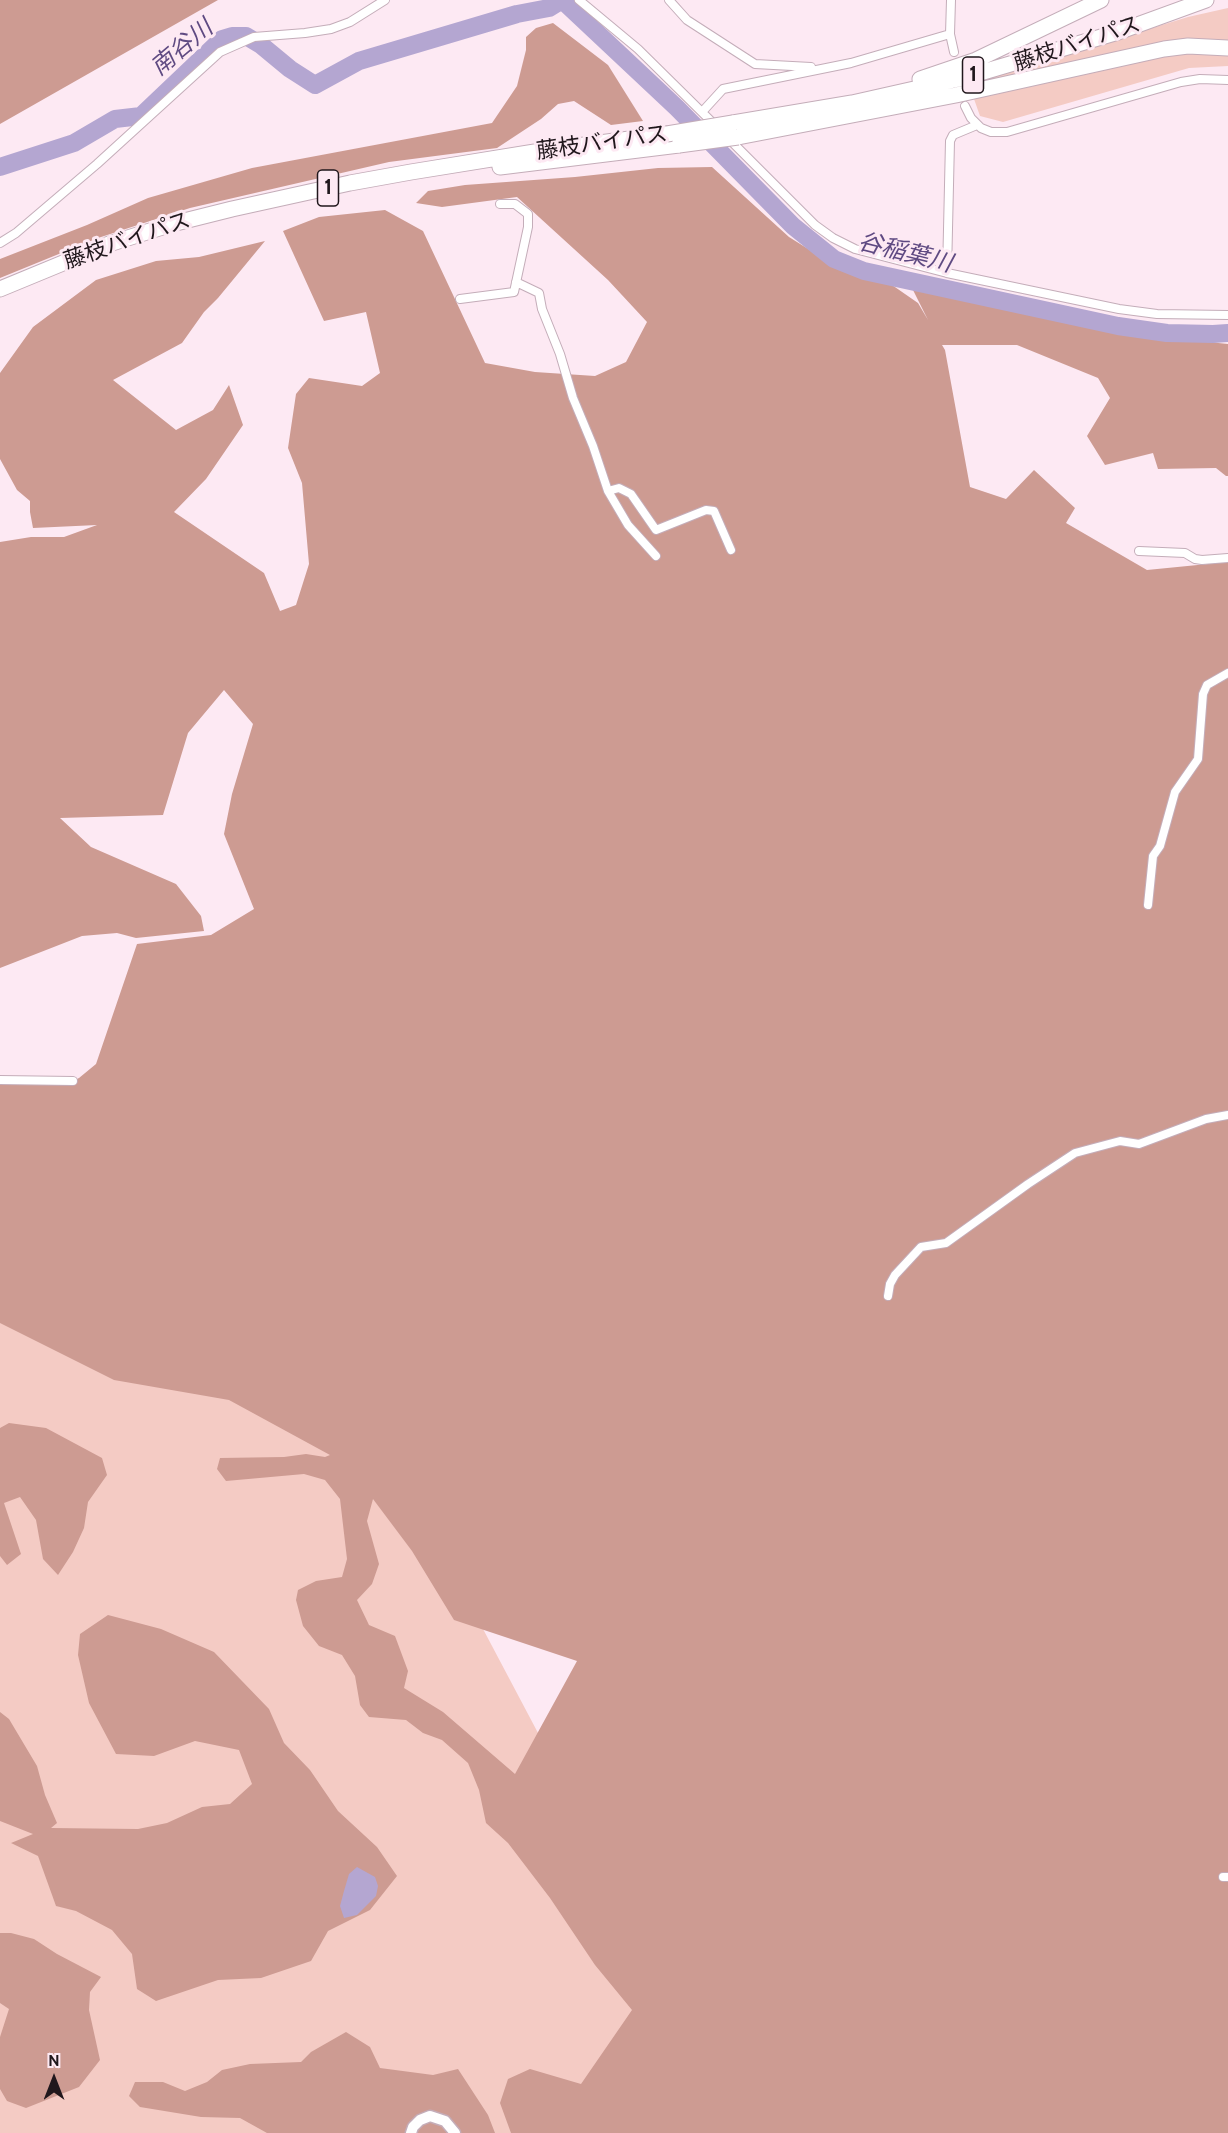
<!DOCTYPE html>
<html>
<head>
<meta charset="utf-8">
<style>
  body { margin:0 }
  #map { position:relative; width:1228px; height:2133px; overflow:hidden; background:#fde9f3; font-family:Cabin,sans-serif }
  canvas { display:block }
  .north { position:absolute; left:24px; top:2049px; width:60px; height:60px; -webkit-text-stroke:4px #fde9f3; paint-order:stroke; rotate:0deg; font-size:16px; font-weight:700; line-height:24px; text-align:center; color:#20171c }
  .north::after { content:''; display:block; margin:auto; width:21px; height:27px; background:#20171c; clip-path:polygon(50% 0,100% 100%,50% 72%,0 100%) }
</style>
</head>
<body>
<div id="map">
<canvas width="1228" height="2133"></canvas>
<div class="north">N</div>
</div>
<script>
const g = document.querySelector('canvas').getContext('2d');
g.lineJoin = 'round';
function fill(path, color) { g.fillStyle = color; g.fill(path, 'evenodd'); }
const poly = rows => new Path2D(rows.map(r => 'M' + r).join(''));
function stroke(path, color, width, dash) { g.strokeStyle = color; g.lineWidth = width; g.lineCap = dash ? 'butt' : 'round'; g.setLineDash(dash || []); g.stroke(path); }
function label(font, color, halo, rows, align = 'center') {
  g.font = font + ' Cabin,"Noto Sans JP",sans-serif'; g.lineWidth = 6; g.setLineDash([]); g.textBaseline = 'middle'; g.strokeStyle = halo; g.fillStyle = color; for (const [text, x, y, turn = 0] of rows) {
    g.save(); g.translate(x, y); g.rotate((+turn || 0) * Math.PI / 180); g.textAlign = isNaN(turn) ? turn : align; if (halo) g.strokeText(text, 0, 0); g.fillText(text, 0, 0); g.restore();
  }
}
fill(poly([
  [1228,8,1228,44,999,82,989,78,1188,17],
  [1195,50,1228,54,1228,66,1189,68,1003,122,980,116,974,99],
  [0,1293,382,1438,647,1939,663,2133,0,2133]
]), '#f4cbc4');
fill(poly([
  [0,0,218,0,0,124],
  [553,23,608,65,643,121,611,125,574,101,558,104,541,119,497,148,389,162,190,208,98,238,0,278,0,259,87,225,148,198,252,168,492,123,517,86,526,50,526,37,536,28],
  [712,167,789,237,837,267,892,285,918,303,928,320,913,290,1121,333,1228,344,1228,476,1226,476,1216,468,1158,469,1153,453,1105,465,1087,436,1110,398,1098,378,1017,345,942,345,945,350,970,487,1006,499,1034,470,1075,508,1066,523,1147,570,1228,562,1228,2133,511,2133,500,2103,508,2079,530,2069,581,2084,632,2010,595,1965,550,1898,508,1843,486,1823,479,1790,468,1763,442,1740,423,1733,406,1720,369,1717,360,1705,355,1676,342,1655,319,1646,303,1626,296,1600,298,1590,316,1581,342,1577,347,1559,340,1499,325,1480,304,1474,226,1481,217,1469,220,1458,284,1457,306,1454,325,1457,330,1455,229,1400,114,1380,0,1323,0,1077,73,1081,79,1078,96,1064,137,944,211,935,254,909,224,834,232,794,253,724,224,690,188,733,163,815,60,818,91,847,176,884,201,916,204,931,136,938,117,933,82,936,0,968,0,542,31,537,64,537,97,525,33,528,30,512,30,501,17,490,0,459,0,373,33,327,96,280,156,261,199,257,265,241,218,298,204,312,182,343,113,380,176,430,213,410,229,385,243,425,206,479,174,512,264,573,280,611,296,605,309,564,302,483,288,448,296,394,309,378,362,386,380,373,366,312,324,321,283,231,319,217,385,210,423,231,485,363,535,372,595,376,626,362,647,322,608,280,517,197,442,207,416,203,428,191,465,185,575,177,658,168],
  [373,1499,412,1551,454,1620,577,1661,515,1774,443,1712,404,1688,408,1671,395,1636,369,1625,357,1600,372,1584,379,1564,367,1521],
  [9,1423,46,1428,102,1458,107,1475,88,1502,84,1528,73,1552,58,1575,43,1559,36,1520,20,1497,4,1503,21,1554,7,1565,0,1556,0,1428],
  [108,1615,161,1629,214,1652,269,1709,284,1743,310,1770,338,1811,377,1847,397,1876,370,1910,328,1931,311,1961,261,1978,218,1980,156,2001,137,1989,132,1954,112,1930,76,1911,56,1906,38,1856,11,1843,33,1834,0,1821,0,1712,9,1719,37,1766,45,1795,57,1823,51,1828,138,1829,167,1823,202,1807,230,1804,252,1784,239,1750,195,1741,154,1756,116,1754,89,1703,78,1655,80,1634],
  [0,1933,11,1933,34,1939,57,1954,101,1977,90,1992,89,2010,100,2060,79,2087,26,2108,7,2101,0,2089,0,2037,9,2009,0,2003],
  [346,2032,370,2047,380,2068,433,2075,458,2069,488,2115,495,2133,267,2133,240,2118,201,2117,140,2107,129,2096,135,2082,163,2082,185,2091,207,2082,222,2070,250,2064,301,2062,311,2052]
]), '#cd9b92');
fill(poly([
  [357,1867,375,1877,378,1886,376,1896,357,1915,344,1918,340,1906,344,1891,349,1874]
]), '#b4a6d1');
stroke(poly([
  [562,0,677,108,793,226,834,259,864,271,1118,326,1167,333,1213,334,1228,333],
  [0,167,74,143,115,119,141,116,222,39,232,36,246,36,261,45,290,69,315,85,359,61,517,14,549,8,562,0]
]), '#b4a6d1', 18);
const minor = poly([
  [579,0,638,49,716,126],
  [669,0,687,20,755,64,811,67],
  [951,0,950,34,954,52],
  [965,106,971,118,981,128,991,132,1007,132,1181,82,1200,79,1228,80],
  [702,112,723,89,851,63,950,34],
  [727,137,815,225,833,238,855,249,947,273,1119,309,1157,314,1228,315],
  [0,243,16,233,97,164,220,52,254,37,305,33,331,29,350,22,385,0],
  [947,273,950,141,953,135,977,125],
  [516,282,539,293,542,309,560,354,573,398,593,446,608,491,628,525,656,556],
  [460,299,514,292,528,227,528,214,515,204,500,204],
  [608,491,619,488,631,494,656,530,706,510,714,511,731,550],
  [1139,551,1185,553,1195,559,1202,560,1228,558],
  [1148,905,1153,856,1160,846,1175,792,1198,759,1203,694,1207,685,1228,673],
  [0,1080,73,1081],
  [888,1296,890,1284,895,1275,921,1247,946,1243,1028,1184,1075,1153,1120,1141,1139,1144,1206,1119,1228,1115],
  [1223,1877,1228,1877]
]);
const tertiary = poly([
  [411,2133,413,2127,420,2120,430,2116,445,2121,455,2133]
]);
const motorway = poly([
  [920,79,976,60,1101,0],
  [733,123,852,103,963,78,1118,32,1206,0],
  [738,137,956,95,1164,49,1188,46,1228,48],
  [500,167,679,145],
  [0,289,109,244,172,224,232,209,350,183,411,172,547,150,667,134]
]);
stroke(minor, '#c4adb9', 10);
stroke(tertiary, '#c4adb9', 13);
stroke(motorway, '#c4adb9', 17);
stroke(minor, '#fff', 8);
stroke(tertiary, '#fff', 10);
stroke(motorway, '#fff', 15);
const motorwayBridge = poly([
  [667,134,733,123],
  [679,145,738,137]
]);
stroke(motorwayBridge, '#c4adb9', 17, []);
stroke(motorwayBridge, '#fff', 15);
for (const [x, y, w] of [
  [973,75,21],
  [328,188,21]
]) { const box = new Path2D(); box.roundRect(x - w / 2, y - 18, w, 36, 4.5); g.fillStyle = '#fde9f3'; g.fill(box); stroke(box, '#20171c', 1.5); }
label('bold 21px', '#20171c', null, [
  ["1",973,75],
  ["1",328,188]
]);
label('22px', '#20171c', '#fde9f3', [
  ["藤枝バイパス",1077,44,-18],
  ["藤枝バイパス",602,143,-8],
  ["藤枝バイパス",127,241,-19]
]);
label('italic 24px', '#5f4a82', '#fde9f3', [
  ["南谷川",182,48,-40],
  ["谷稲葉川",905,253,14]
]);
</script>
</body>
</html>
